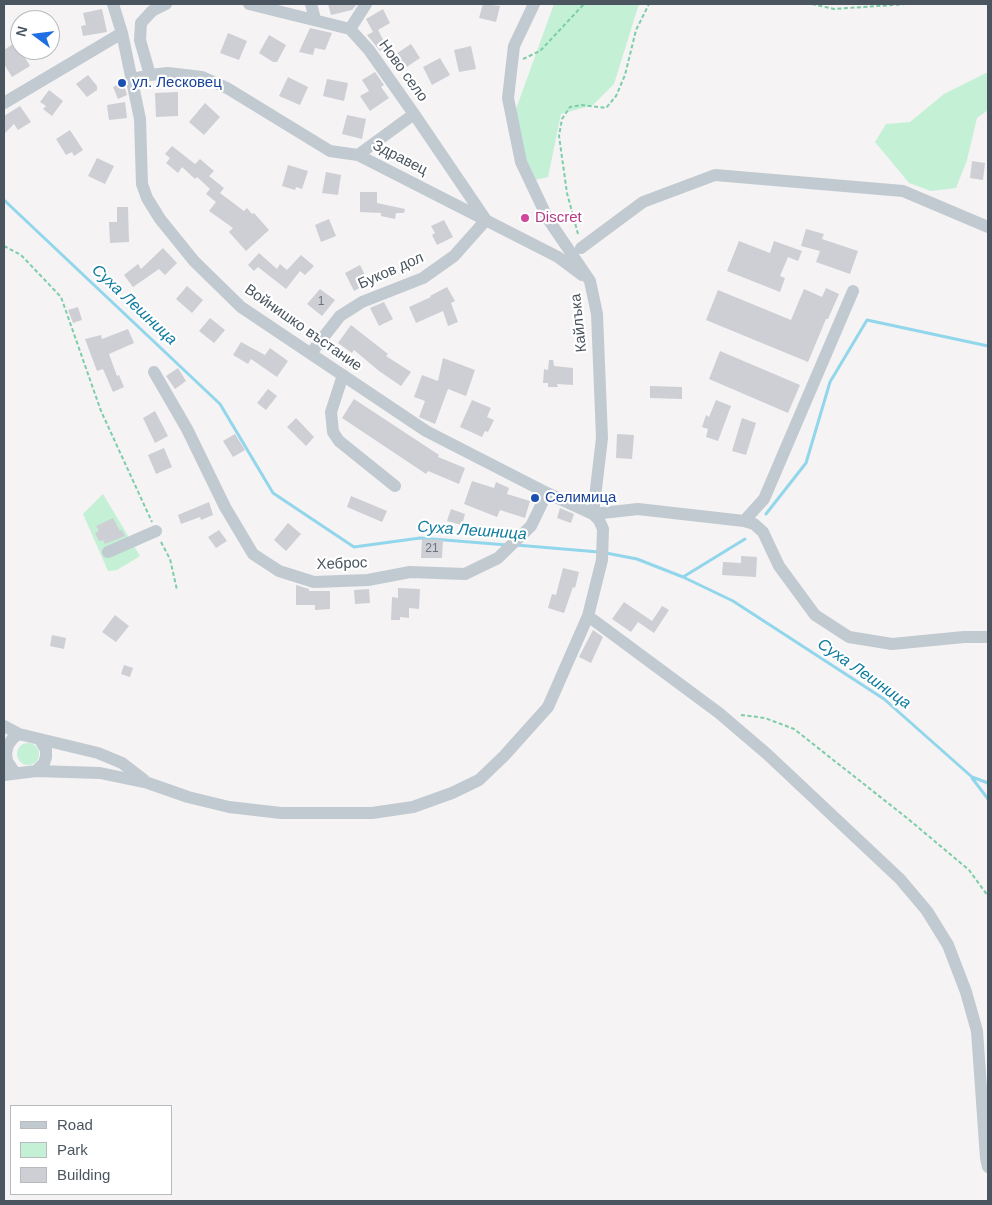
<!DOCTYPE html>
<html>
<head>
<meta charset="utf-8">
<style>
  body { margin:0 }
  #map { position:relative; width:992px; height:1205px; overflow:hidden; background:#f5f3f3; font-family:Helvetica,sans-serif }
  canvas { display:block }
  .frame { position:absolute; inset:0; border:5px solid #4a5560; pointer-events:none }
  .legend { position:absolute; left:10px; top:1105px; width:162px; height:90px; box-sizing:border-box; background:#fff; border:1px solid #b7bbbf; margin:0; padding:6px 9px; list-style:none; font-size:15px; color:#4a5560 }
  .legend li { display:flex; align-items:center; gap:10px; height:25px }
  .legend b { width:25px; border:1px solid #b7bbbf }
  .north { position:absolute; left:10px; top:10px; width:50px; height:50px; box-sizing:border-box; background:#fff; border:1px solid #b7bbbf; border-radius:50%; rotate:285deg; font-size:14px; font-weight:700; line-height:20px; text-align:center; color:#4a5560 }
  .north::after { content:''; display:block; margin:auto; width:18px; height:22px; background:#1f6ee3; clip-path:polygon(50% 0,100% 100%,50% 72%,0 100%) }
</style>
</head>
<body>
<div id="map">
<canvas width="992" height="1205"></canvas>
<div class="frame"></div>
<ul class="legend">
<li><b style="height:6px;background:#c1cad1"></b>Road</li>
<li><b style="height:14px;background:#c4f0d6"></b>Park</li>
<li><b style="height:14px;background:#cdcfd5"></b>Building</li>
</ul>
<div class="north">N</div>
</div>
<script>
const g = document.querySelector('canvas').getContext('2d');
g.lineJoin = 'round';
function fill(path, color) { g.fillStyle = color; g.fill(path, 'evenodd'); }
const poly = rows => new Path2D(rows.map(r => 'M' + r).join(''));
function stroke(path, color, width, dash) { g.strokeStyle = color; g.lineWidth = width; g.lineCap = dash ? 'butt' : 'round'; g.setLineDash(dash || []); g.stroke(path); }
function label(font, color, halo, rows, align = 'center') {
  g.font = font + ' Helvetica,sans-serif'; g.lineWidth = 4.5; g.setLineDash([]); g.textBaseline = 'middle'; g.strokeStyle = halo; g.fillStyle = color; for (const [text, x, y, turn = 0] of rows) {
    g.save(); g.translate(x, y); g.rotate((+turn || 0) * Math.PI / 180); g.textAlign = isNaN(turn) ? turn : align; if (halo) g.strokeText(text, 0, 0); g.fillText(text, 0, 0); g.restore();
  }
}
fill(poly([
  [554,4,640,4,638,7,614,84,593,105,561,114,548,177,530,181,512,120],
  [988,72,988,110,977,118,967,160,956,188,931,191,909,183,875,142,886,124,910,122,944,94],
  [103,494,140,556,117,570,108,571,83,514],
  '17 754a11 11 0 1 1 22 0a11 11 0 1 1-22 0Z'
]), '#c4f0d6');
stroke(poly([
  [4,200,220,404,273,493,354,547,420,538,507,545],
  [766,514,806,463,830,382,867,320,988,346],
  [516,545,599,552],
  [606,553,637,559,683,577,733,601,884,699,972,777,988,783],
  [683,577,745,539],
  [972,778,988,799]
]), '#92d6ec', 3);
fill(poly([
  [328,4,357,4,352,10,331,15],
  [483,4,500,6,496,22,479,18],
  [102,9,107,32,83,36,81,26,86,25,83,13],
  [383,9,390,23,378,30,387,47,380,51,367,35,373,32,366,19],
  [310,28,332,33,325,50,315,48,313,55,299,52],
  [228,33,247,41,239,60,220,53],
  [269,35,286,45,277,62,273,62,259,53],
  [16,42,30,66,12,77,4,64,4,50],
  [411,44,420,58,405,68,396,54],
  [471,46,476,69,459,72,454,50],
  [440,58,450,75,432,85,423,67],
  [375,72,384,85,381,87,389,98,370,111,360,96,369,91,362,80],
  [88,75,97,86,97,90,87,97,76,84],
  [288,77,308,87,300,105,279,96],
  [327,79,348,83,344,101,323,96],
  [123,82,127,95,118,99,113,87],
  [49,90,63,101,52,116,43,109,46,106,40,102],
  [178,92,178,116,156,117,155,93],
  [125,102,127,118,109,120,107,105],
  [205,103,220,117,204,135,189,122],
  [20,106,31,122,18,130,14,124,4,134,4,116],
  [347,115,366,119,362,139,342,134],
  [70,130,83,150,74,156,72,152,66,155,56,139],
  [172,146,195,164,200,159,214,171,209,176,224,188,220,193,244,211,247,208,252,214,254,213,269,230,246,251,229,232,233,228,209,211,216,202,206,194,210,189,197,177,195,179,182,167,178,173,166,163,170,158,165,154],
  [97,158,114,166,105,184,88,176],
  [972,161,985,163,983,180,970,178],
  [288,165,308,171,302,189,296,187,295,190,282,186],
  [326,172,341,175,338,195,322,193],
  [360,192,377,192,377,203,405,209,404,213,396,213,395,219,381,216,381,213,360,212],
  [117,207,128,207,129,242,110,243,109,222,117,222],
  [329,219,336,236,321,242,315,225],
  [444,220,453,237,437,245,432,235,435,233,431,226],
  [806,229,824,234,822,239,858,251,850,274,816,262,820,251,801,246],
  [739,241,770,253,774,241,802,251,798,261,788,257,780,276,785,278,780,292,727,271],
  [163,248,177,263,165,275,159,269,133,287,124,275,138,264,141,269],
  [259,253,277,269,280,264,287,270,301,255,314,266,305,275,300,271,286,289,258,267,254,271,248,265],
  [360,265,369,283,354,291,345,273],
  [187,286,203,300,192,313,176,299],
  [447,287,455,301,451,303,458,322,448,326,443,311,416,323,409,307,431,297,430,296],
  [826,288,839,294,828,319,826,319,808,362,706,320,718,290,791,320,804,289,822,297],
  [320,289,335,300,322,316,307,304],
  [384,302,393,319,379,326,370,308],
  [78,307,82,320,73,323,68,310],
  [210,318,225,330,214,343,199,331],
  [351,325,388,354,386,356,411,372,401,386,379,371,354,350,352,353,338,343],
  [128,329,134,343,109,354,117,376,119,375,124,387,113,392,103,369,97,371,85,339,101,335,102,339],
  [241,342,265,355,270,348,288,361,277,377,251,359,248,364,233,355],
  [720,351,800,385,788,413,709,379],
  [443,358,475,370,466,396,448,389,435,424,419,417,425,401,414,397,422,375,438,381],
  [549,360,553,360,554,366,573,368,573,385,557,384,558,387,548,387,548,383,543,383,544,369,548,370],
  [178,368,186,381,175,389,166,376],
  [650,386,682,387,682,399,650,398],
  [268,389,277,396,266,410,257,403],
  [354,399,439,455,438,457,465,468,459,484,428,471,426,474,342,418],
  [472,400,491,408,487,417,494,420,488,432,485,431,482,437,460,427],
  [716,400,731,406,718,441,706,437,708,429,702,427,706,415,709,417],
  [155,411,168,436,155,443,143,418],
  [296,418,314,437,306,446,287,427],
  [742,418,756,423,746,455,732,451],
  [235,434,245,450,233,457,223,441],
  [617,434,634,435,632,459,616,458],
  [164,448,172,467,156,474,148,455],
  [472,481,494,488,496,482,509,488,507,494,530,501,525,518,500,510,497,517,464,504],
  [351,496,387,511,382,522,347,507],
  [209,502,213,515,201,520,200,517,181,524,178,515],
  [560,508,574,514,571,523,557,518],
  [451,509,465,514,462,525,447,521],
  [113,518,120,531,122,530,125,536,105,544,103,540,99,541,95,533,99,531,96,526],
  [288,523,301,534,286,551,274,540],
  [219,530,227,541,216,548,208,537],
  [422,539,443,540,442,558,421,558],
  [741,556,757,557,756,577,722,575,723,562,741,563],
  [563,568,579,572,575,588,573,587,564,613,548,608,552,594,556,595],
  [296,585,309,589,309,591,330,591,330,609,315,610,315,605,296,605],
  [398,588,420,589,419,609,409,608,409,618,400,617,400,620,391,620,392,597,398,598],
  [369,589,370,603,355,604,354,590],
  [624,602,652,621,662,606,669,610,654,633,638,622,631,632,612,619],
  [115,615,129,626,116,642,102,632],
  [593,630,603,637,591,663,579,657],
  [52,635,66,638,64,649,50,646],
  [124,665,133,668,130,677,121,674]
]), '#cdcfd5');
stroke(poly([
  [812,4,834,9,907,4],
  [523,59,540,51,584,4],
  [578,234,567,193,559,136,562,119,570,107,582,105,606,108,616,96,625,75,636,30,649,4],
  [4,246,21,255,61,297,101,411,152,522],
  [161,542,170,559,177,590],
  [741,715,765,718,794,729,907,818,969,870,988,896]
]), '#7ccea8', 2, [4, 2.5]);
stroke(poly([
  [249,4,350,29,369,50,414,114,486,220,454,256,423,278,362,302,340,316,311,353],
  [311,4,315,19],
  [534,4,514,46,508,98,521,162,548,219,590,281,597,314,602,438,593,514],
  [350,29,366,4],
  [150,75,140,40,141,23,152,11,166,4],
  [132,79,150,75,168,73,202,77,227,88,330,151,358,155,558,257,582,275],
  [4,103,122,33],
  [358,155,414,114],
  [581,248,643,202,715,175,903,191,988,227],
  [154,372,187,429,225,507,253,554,279,571,314,582,368,580,410,572,465,574,498,558,531,526,547,493],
  [343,375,331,412,333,432,339,441,395,486],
  [593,514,638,509,744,521,754,524,763,532,779,566,815,615,849,637,892,644,964,637,988,637],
  [744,521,764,499,853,291],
  [108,552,156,531],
  [588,616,719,713,767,754,900,879,927,911,948,945,966,992,977,1031,986,1158,988,1167],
  [4,726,19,734,98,753,122,763,144,780],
  [36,771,44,763,46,757,46,750,40,740],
  [15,773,7,761,6,753,8,745,13,738,19,734],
  [4,775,36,771,100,773,148,783,188,797,229,807,281,813,372,813,413,807,452,793,479,780,504,756,548,707,588,616,602,560,603,529,599,520,593,514,547,493,426,431,241,307,194,261,160,219,147,198,142,184,140,119,122,33,113,4]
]), '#c1cad1', 12);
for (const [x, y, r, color] of [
  [122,83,5,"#1a4fb4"],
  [525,218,5,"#d1479c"],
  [535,498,5,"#1a4fb4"]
]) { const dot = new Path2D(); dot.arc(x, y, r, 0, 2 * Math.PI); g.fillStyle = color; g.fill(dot); stroke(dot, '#fff', 2); }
label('12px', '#6b747d', null, [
  ["1",321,302],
  ["21",432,549]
]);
label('15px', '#4a5560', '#fff', [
  ["Ново село",403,71,54],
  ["Здравец",400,158,27],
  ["Буков дол",391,271,-24],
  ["Кайлъка",579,323,-96],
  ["Войнишко въстание",303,328,35],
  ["Хеброс",342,564,-2]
]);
label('15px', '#164399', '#fff', [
  ["ул. Лесковец",132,83],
  ["Селимица",545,498]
], 'left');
label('15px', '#b23c85', '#fff', [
  ["Discret",535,218]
], 'left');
label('italic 16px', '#0f7c9f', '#fff', [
  ["Суха Лешница",134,305,43],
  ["Суха Лешница",472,531,4],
  ["Суха Лешница",864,674,35]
]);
</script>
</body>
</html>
